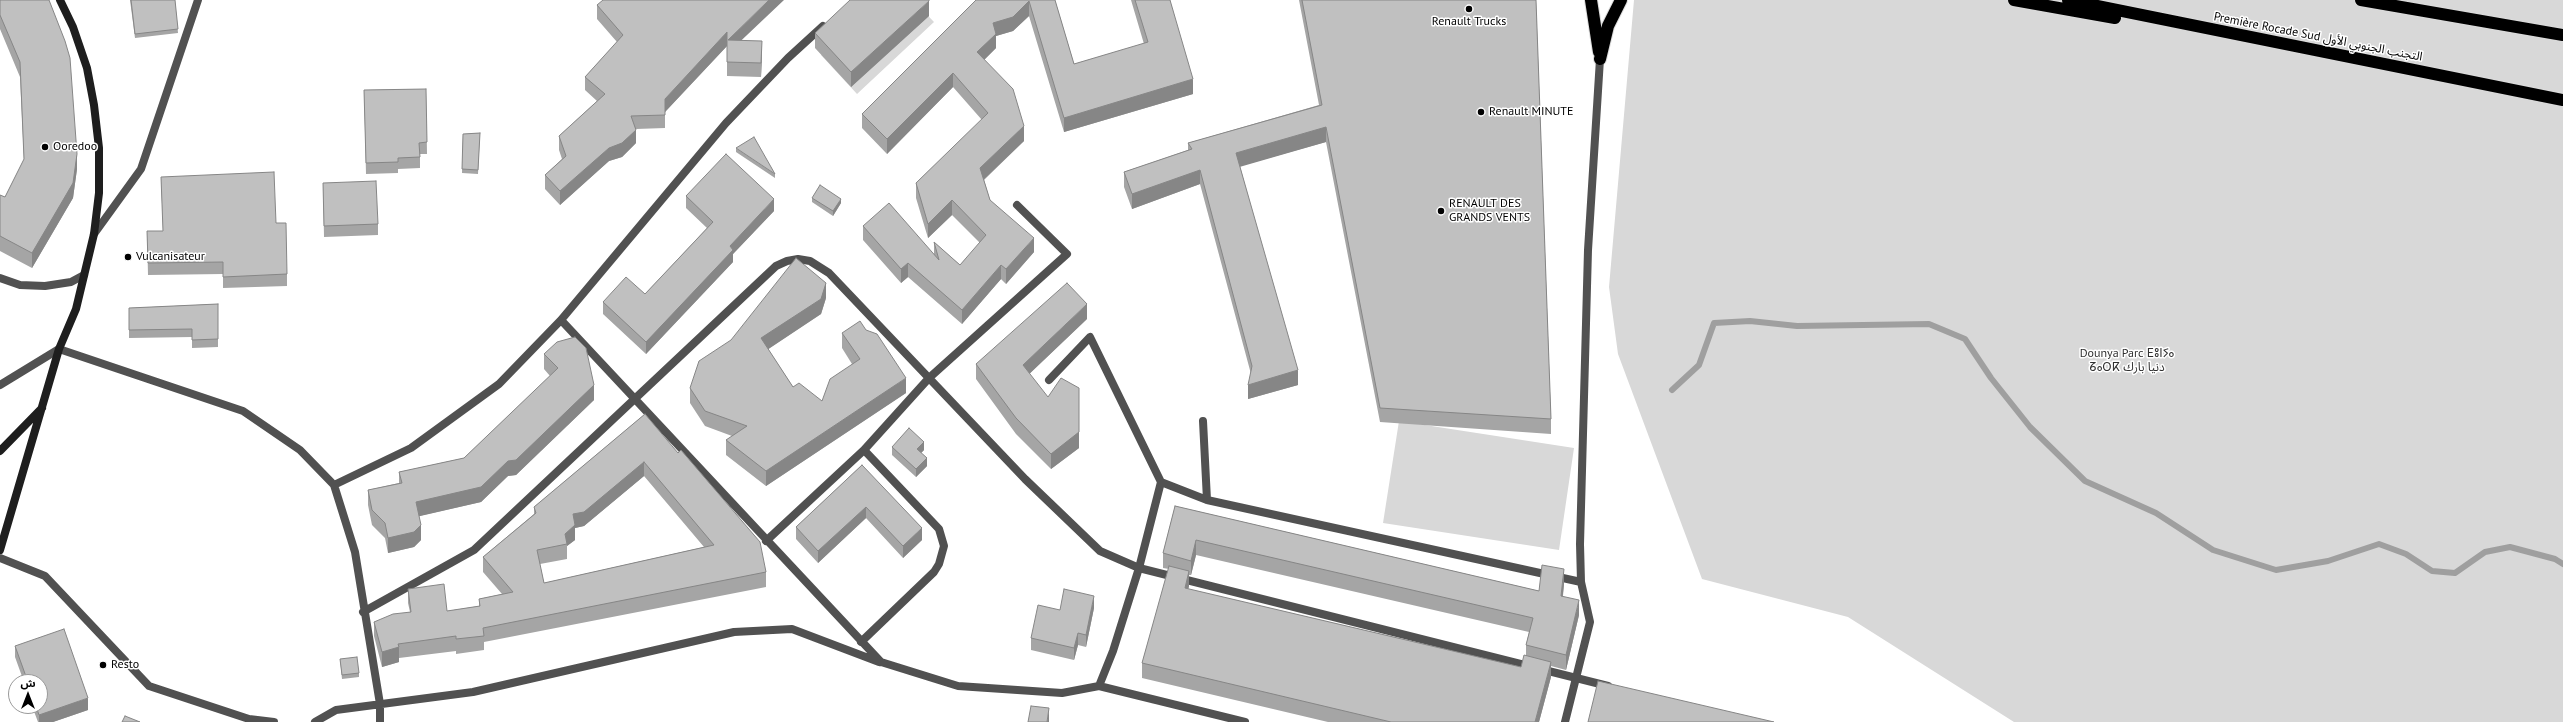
<!DOCTYPE html>
<html>
<head>
<meta charset="utf-8">
<style>
  body { margin:0 }
  #map { position:relative; width:2563px; height:722px; overflow:hidden; background:#fff; font-family:"PT Sans","Noto Sans Arabic",sans-serif }
  canvas { display:block }
  .north { position:absolute; left:8px; top:674px; width:40px; height:40px; box-sizing:border-box; background:#fff; border:1px solid #999; border-radius:50%; rotate:0deg; font-size:11px; font-weight:700; line-height:16px; text-align:center; color:#000 }
  .north::after { content:''; display:block; margin:auto; width:14px; height:18px; background:#000; clip-path:polygon(50% 0,100% 100%,50% 72%,0 100%) }
</style>
</head>
<body>
<div id="map">
<canvas width="2563" height="722"></canvas>
<div class="north">ش</div>
</div>
<script>
const g = document.querySelector('canvas').getContext('2d');
g.lineJoin = 'round';
function fill(path, color) { g.fillStyle = color; g.fill(path, 'evenodd'); }
const poly = rows => new Path2D(rows.map(r => 'M' + r).join(''));
function stroke(path, color, width, dash) { g.strokeStyle = color; g.lineWidth = width; g.lineCap = dash ? 'butt' : 'round'; g.setLineDash(dash || []); g.stroke(path); }
function label(font, color, halo, rows, align = 'center') {
  g.font = font + ' "PT Sans","Noto Sans Arabic","Noto Sans Tifinagh",sans-serif'; g.lineWidth = 3; g.setLineDash([]); g.textBaseline = 'middle'; g.strokeStyle = halo; g.fillStyle = color; for (const [text, x, y, turn = 0] of rows) {
    g.save(); g.translate(x, y); g.rotate((+turn || 0) * Math.PI / 180); g.textAlign = isNaN(turn) ? turn : align; if (halo) g.strokeText(text, 0, 0); g.fillText(text, 0, 0); g.restore();
  }
}
fill(poly([
  [880,0,913,0,934,22,857,94,821,55],
  [1634,0,2563,0,2563,722,2014,722,1848,617,1702,579,1618,354,1609,287],
  [1399,421,1574,448,1559,550,1383,523]
]), '#d8d8d8');
stroke(poly([
  [1672,390,1699,365,1714,323,1750,321,1797,326,1929,324,1965,339,1991,378,2030,427,2085,481,2156,513,2213,550,2276,570,2328,561,2379,544,2406,554,2432,571,2455,573,2485,552,2510,547,2555,559,2563,564]
]), '#9f9f9f', 6);
const motorway = poly([
  [1591,0,1599,52],
  [2014,0,2115,18],
  [2068,0,2563,100],
  [2361,0,2563,35],
  [1600,59,1608,26,1621,0]
]);
stroke(motorway, '#dbdbdb', 14);
stroke(poly([
  [94,234,141,169,198,0],
  [0,278,20,285,45,286,71,282,84,275],
  [561,320,881,662,958,686,1062,693,1099,686,1113,651,1139,568,1161,482,1090,337,1049,380],
  [0,385,59,349,243,411,300,450,334,485,355,552,380,704,380,722],
  [1203,421,1207,500],
  [1161,482,1207,500,1581,582],
  [334,485,411,448,499,384,561,320,726,123,788,58,823,26],
  [766,541,864,450,929,378,1067,254,1017,205],
  [0,558,45,576,149,686,249,719,274,722],
  [363,612,474,550,776,266,787,261,798,259,810,261,829,273,1025,479,1100,551,1139,568,1608,686],
  [861,642,934,572,939,564,944,546,939,529,864,450],
  [1099,686,1245,722],
  [315,722,336,710,473,692,734,632,792,629,879,662],
  [1565,722,1590,622,1581,582,1580,544,1588,250,1600,59]
]), '#515151', 8);
stroke(poly([
  [0,451,42,408],
  [0,550,59,349,76,309,94,234,99,193,99,148,94,105,87,68,73,27,60,0]
]), '#1e1e1e', 8);
stroke(motorway, '#000', 12);
fill(poly([
  [0,0,77,169,73,198,32,268,0,251,0,195,5,197,24,160,20,77,0,29],
  [130,0,175,0,178,33,135,38],
  [976,0,1055,0,1074,64,1144,44,1131,0,1170,0,1193,94,1064,132,1029,16,1013,31,996,36,996,48,984,60,1024,141,984,180,990,200,1034,252,1006,284,1001,279,962,324,908,277,901,283,863,240,863,226,934,254,934,242,960,265,980,243,952,215,928,238,916,198,916,183,982,120,953,87,887,154,862,128,862,114],
  [1299,0,1536,0,1551,419,1551,434,1380,422,1326,142,1240,166,1298,385,1248,399,1251,374,1200,184,1132,209,1124,187,1124,172,1188,150,1188,143,1319,105],
  [597,5,742,40,762,54,761,77,727,76,727,46,665,112,665,128,636,129,636,143,622,157,609,161,560,205,545,189,545,175,562,159,559,150,559,136,597,101,585,90,585,77,617,42,597,19],
  [929,16,851,87,815,48,815,33],
  [426,89,427,154,420,154,420,168,398,169,398,173,366,174,364,90],
  [480,133,478,174,462,173,463,134],
  [736,148,775,174,775,178,736,152],
  [161,177,276,223,287,274,287,286,223,288,223,274,148,275,147,231,163,231],
  [323,183,378,224,378,235,324,237],
  [686,196,774,211,733,254,733,262,646,354,603,314,603,302,645,294,707,228,686,208],
  [812,198,841,203,833,216,812,202],
  [826,298,821,314,768,349,793,387,822,401,852,364,842,348,842,333,906,393,766,486,726,455,726,440,732,436,705,426,690,403,690,388],
  [218,304,218,347,192,348,192,337,129,338,129,308],
  [1087,319,1029,374,1079,448,1051,469,1016,434,976,379,976,364],
  [544,354,594,400,516,475,508,476,481,502,419,516,421,540,414,547,388,553,385,538,372,525,368,505,368,490,399,483,399,472,464,458,550,376,544,369],
  [645,414,766,572,766,587,484,642,484,650,456,654,456,651,399,658,399,662,382,667,374,636,374,622,410,612,408,603,408,589,447,611,479,606,479,599,502,594,483,572,483,557,534,514,534,507],
  [644,476,704,547,544,583,540,564,567,559,567,546,575,540,575,528,584,526],
  [892,447,924,450,921,453,927,466,916,477,892,455],
  [862,465,922,540,903,558,866,518,818,563,796,539,796,527],
  [1175,506,1539,591,1564,584,1563,596,1579,615,1566,670,1551,666,1551,677,1539,722,1328,722,1142,678,1142,663,1169,569,1163,568,1163,553],
  [1196,555,1529,632,1526,645,1526,656,1521,667,1188,589,1189,586,1189,575,1191,575],
  [1094,608,1086,647,1078,645,1074,660,1031,650,1031,638,1060,610],
  [15,646,88,710,53,722,38,722,32,706,40,706,40,682,24,682,15,657],
  [340,659,359,673,359,677,342,679]
]), '#a5a5a5');
fill(poly([
  [769,0,784,0,728,53,728,40],
  [929,1,929,16,851,87,851,72],
  [1029,1,1029,16,1013,31,996,36,996,48,977,67,977,52,993,23],
  [727,32,727,46,665,112,665,99],
  [762,41,762,54,761,77,761,63],
  [953,73,953,87,887,154,887,139],
  [1193,79,1193,94,1064,132,1064,118],
  [1024,126,1024,141,980,183,980,168],
  [1326,127,1326,142,1236,168,1236,153],
  [636,130,636,143,622,157,609,161,560,205,560,191,609,148],
  [77,154,77,169,73,198,32,268,32,253],
  [1200,170,1200,184,1132,209,1132,194],
  [774,199,774,211,733,254,733,262,646,354,646,342,730,246],
  [841,199,841,203,833,216,833,211],
  [952,200,952,215,928,238,928,224],
  [1034,238,1034,252,1006,284,1006,269],
  [908,263,908,277,901,283,901,269],
  [1001,265,1001,279,962,324,962,310],
  [826,283,826,298,821,314,761,354,761,338],
  [1087,304,1087,319,1023,380,1023,365],
  [1298,370,1298,385,1248,399,1248,385],
  [906,378,906,393,766,486,766,471],
  [594,385,594,400,516,475,508,476,481,502,416,517,416,502],
  [1079,403,1079,448,1051,469,1051,454],
  [924,442,924,450,917,457,917,449],
  [927,458,927,466,916,477,916,469],
  [644,462,644,476,584,526,575,528,575,540,567,546,565,534,573,514],
  [866,507,866,518,818,563,818,551],
  [421,525,421,540,414,547,388,553,388,538],
  [922,528,922,540,903,558,903,546],
  [1196,540,1196,555,1191,575,1191,561],
  [1564,569,1564,584,1561,611,1561,596],
  [1189,571,1189,586,1185,603,1185,588],
  [1094,596,1094,608,1086,647,1086,635],
  [1579,600,1579,615,1566,670,1566,655],
  [1078,633,1078,645,1074,660,1074,648],
  [399,647,399,662,382,667,382,652],
  [1551,662,1551,677,1539,722,1535,722],
  [88,698,88,710,53,722,39,722,39,715],
  [1049,708,1049,722,1047,722]
]), '#868686');
const building = poly([
  [0,0,49,0,65,41,70,58,77,154,73,183,32,253,0,236,0,195,5,197,24,159,20,62,0,15,0,0],
  [131,0,175,0,178,29,135,34,131,0],
  [603,0,769,0,728,40,762,41,761,63,727,62,727,32,665,99,665,115,631,116,636,130,622,143,609,148,560,191,545,175,566,156,559,136,605,94,585,77,623,35,597,5,603,0],
  [850,0,929,0,929,1,851,72,815,33,850,0],
  [976,0,1055,0,1074,64,1148,42,1135,0,1170,0,1193,79,1064,118,1029,1,1013,17,993,23,996,34,977,52,1013,89,1024,126,980,168,990,200,1034,238,1006,269,1001,265,962,310,908,263,901,269,863,226,889,203,939,260,934,242,960,265,986,235,952,200,928,224,916,183,988,113,953,73,887,139,862,114,976,0],
  [1302,0,1536,0,1551,419,1380,408,1326,127,1236,153,1298,370,1248,385,1252,366,1200,170,1132,194,1124,172,1192,149,1188,143,1322,105,1302,0],
  [426,89,427,142,419,143,420,157,398,158,398,162,366,163,364,90,426,89],
  [480,133,478,170,462,169,463,134,480,133],
  [754,137,775,174,736,148,754,137],
  [726,154,774,199,730,246,733,250,646,342,603,302,626,277,645,294,713,222,686,196,726,154],
  [274,172,276,223,286,223,287,274,223,277,223,262,148,263,147,231,163,231,161,177,274,172],
  [376,181,378,224,324,226,323,183,376,181],
  [820,185,841,199,833,211,812,198,820,185],
  [796,258,826,283,821,299,761,338,793,387,799,383,822,401,830,379,860,359,842,333,860,321,866,330,877,334,906,378,766,471,726,440,747,426,705,411,690,388,699,361,731,340,796,258],
  [1067,283,1087,304,1023,365,1048,397,1061,378,1079,388,1079,432,1051,454,1016,418,976,364,1067,283],
  [218,304,218,339,192,340,192,329,129,330,129,308,218,304],
  [575,337,586,348,594,385,516,460,508,461,481,487,416,502,421,525,414,532,388,538,385,523,372,510,368,490,402,483,399,472,464,458,558,368,544,354,557,342,575,337],
  [645,414,678,453,681,450,760,542,766,572,483,628,484,636,456,639,456,636,398,644,399,647,382,652,374,622,393,614,411,612,408,589,444,584,447,611,480,606,479,599,513,592,483,557,536,513,534,507,645,414],
  [644,462,714,545,544,583,537,550,567,544,565,534,575,525,573,514,584,512,644,462],
  [909,428,924,442,917,449,927,458,916,469,892,447,909,428],
  [862,465,922,528,903,546,866,507,818,551,796,527,862,465],
  [1175,506,1539,591,1542,565,1564,569,1561,596,1579,600,1566,655,1526,645,1533,618,1196,540,1191,561,1163,553,1175,506],
  [1169,566,1189,571,1185,588,1521,667,1524,655,1551,662,1535,722,1391,722,1142,663,1169,566],
  [1064,589,1094,596,1086,635,1078,633,1074,648,1031,638,1038,605,1060,610,1064,589],
  [64,629,88,698,39,715,36,706,40,706,40,682,28,682,15,646,64,629],
  [357,657,359,673,342,675,340,659,357,657],
  [1598,681,1774,722,1588,722,1598,681],
  [1031,706,1049,708,1047,722,1028,722,1031,706],
  [125,716,140,722,122,722,125,716]
]);
fill(building, '#c0c0c0');
stroke(building, '#868686', 1);
for (const [x, y, r, color] of [
  [1469,9,4,"#000"],
  [1481,112,4,"#000"],
  [45,147,4,"#000"],
  [1441,211,4,"#000"],
  [128,257,4,"#000"],
  [103,665,4,"#000"]
]) { const dot = new Path2D(); dot.arc(x, y, r, 0, 2 * Math.PI); g.fillStyle = color; g.fill(dot); stroke(dot, '#fff', 1.5); }
label('12px', '#000', '#fff', [
  ["Renault Trucks",1469,22,"center"],
  ["Renault MINUTE",1489,112],
  ["Ooredoo",53,147],
  ["RENAULT DES",1449,204],
  ["GRANDS VENTS",1449,218],
  ["Vulcanisateur",136,257],
  ["Resto",111,665]
], 'left');
label('12px', '#000', '#fff', [
  ["Première Rocade Sud التجنب الجنوبي الأول",2318,37,11]
]);
label('12px', '#2f2f2f', '#fff', [
  ["Dounya Parc ⴹⵓⵏⵢⴰ",2127,354],
  ["ⵒⴰⵔⴽ دنيا بارك",2127,368]
]);
</script>
</body>
</html>
